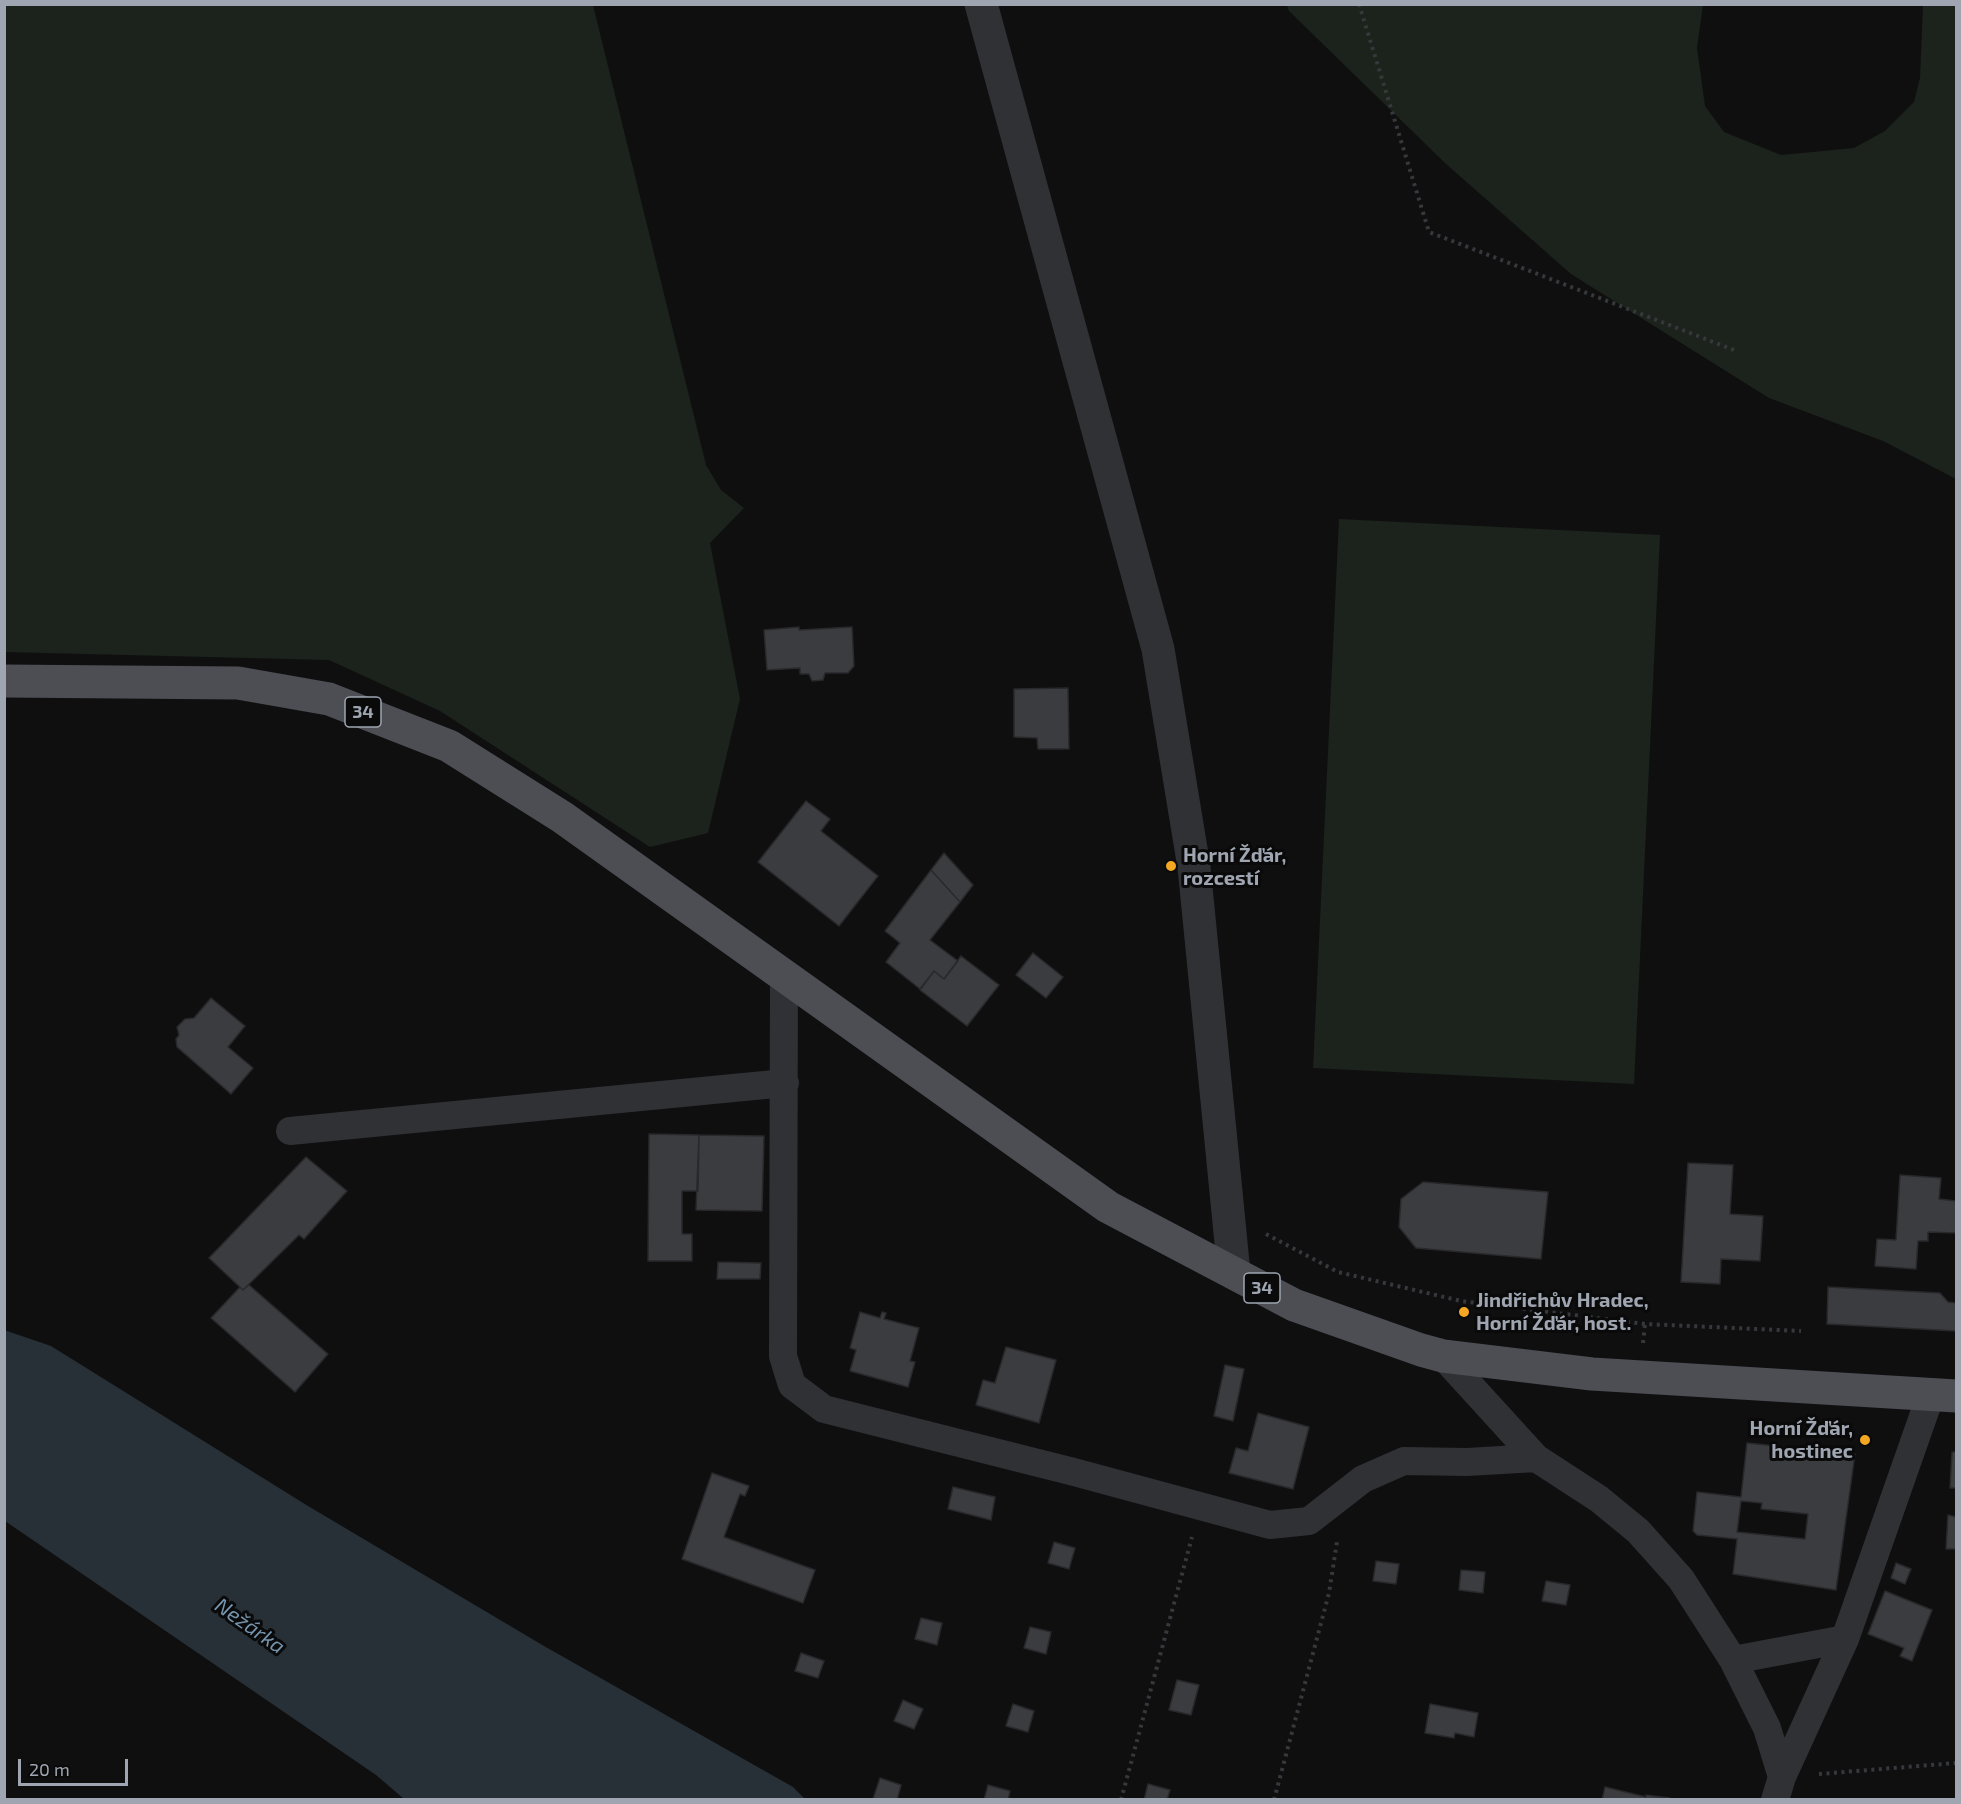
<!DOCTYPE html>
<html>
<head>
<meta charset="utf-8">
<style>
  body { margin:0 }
  #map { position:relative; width:1961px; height:1804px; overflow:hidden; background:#0f0f10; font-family:"Exo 2",sans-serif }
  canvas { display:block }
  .frame { position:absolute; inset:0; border:6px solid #9fa6b1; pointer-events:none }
  .scale { position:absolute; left:18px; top:1759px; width:110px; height:27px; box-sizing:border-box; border:3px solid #9fa6b1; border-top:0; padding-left:8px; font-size:18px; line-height:21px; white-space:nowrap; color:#9fa6b1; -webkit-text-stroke:4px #0a0a0b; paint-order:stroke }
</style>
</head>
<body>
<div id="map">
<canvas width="1961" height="1804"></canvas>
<div class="frame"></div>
<div class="scale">20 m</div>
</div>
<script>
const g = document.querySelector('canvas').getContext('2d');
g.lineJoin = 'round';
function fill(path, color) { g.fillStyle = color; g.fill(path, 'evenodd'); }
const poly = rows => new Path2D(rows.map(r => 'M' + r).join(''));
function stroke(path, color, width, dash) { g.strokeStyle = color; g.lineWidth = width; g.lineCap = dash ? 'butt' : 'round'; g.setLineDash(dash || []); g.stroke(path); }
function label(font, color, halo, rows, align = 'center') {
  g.font = font + ' "Exo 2",sans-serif'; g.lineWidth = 6; g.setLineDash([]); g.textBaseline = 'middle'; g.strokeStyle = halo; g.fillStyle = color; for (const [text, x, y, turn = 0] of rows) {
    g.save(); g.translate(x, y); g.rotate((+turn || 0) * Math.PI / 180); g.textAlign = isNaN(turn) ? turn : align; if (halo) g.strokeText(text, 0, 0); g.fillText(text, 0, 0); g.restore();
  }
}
fill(poly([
  [4,5,593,5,706,465,721,490,744,508,710,543,740,699,708,833,650,847,440,711,329,660,5,652],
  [1287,5,1703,5,1697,48,1705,106,1724,132,1781,155,1854,148,1885,131,1914,102,1920,78,1923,5,1956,5,1956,479,1883,441,1769,398,1571,274,1445,163,1289,11],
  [1339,519,1660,535,1634,1084,1313,1068]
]), '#1b231c');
fill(poly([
  [4,1330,51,1346,308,1506,544,1646,793,1787,805,1799,404,1799,376,1775,5,1521]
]), '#273036');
const building = poly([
  [799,627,799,630,852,627,854,666,848,673,825,673,823,680,812,681,809,674,800,674,800,668,767,670,764,630,799,627],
  [1068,688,1069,749,1038,749,1037,738,1014,737,1014,689,1068,688],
  [806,801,830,819,821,831,878,876,839,926,758,862,806,801],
  [944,853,973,885,960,902,931,870,944,853],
  [931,870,960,902,930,940,958,961,944,979,934,971,920,989,886,962,900,943,885,931,931,870],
  [1033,953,1063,977,1046,998,1016,975,1033,953],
  [961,956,999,985,967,1026,920,990,934,971,944,979,961,956],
  [211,998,245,1026,228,1047,253,1068,231,1094,177,1047,176,1039,179,1035,177,1027,185,1019,194,1018,211,998],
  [649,1134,699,1135,698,1191,682,1191,682,1234,692,1234,692,1261,648,1261,649,1134],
  [699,1135,764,1136,762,1211,696,1210,699,1135],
  [306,1157,347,1191,304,1239,299,1235,243,1290,209,1258,306,1157],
  [1688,1163,1733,1165,1730,1214,1763,1216,1760,1261,1721,1259,1720,1284,1681,1282,1688,1163],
  [1900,1175,1941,1178,1939,1199,1956,1201,1956,1233,1928,1232,1928,1241,1918,1241,1916,1269,1875,1266,1877,1239,1896,1240,1900,1175],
  [1423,1182,1548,1192,1541,1259,1416,1248,1399,1227,1401,1199,1423,1182],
  [718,1262,761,1263,760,1279,717,1279,718,1262],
  [249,1285,328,1354,295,1392,211,1318,240,1287,243,1290,249,1285],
  [1828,1287,1940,1293,1948,1302,1956,1303,1956,1331,1827,1324,1828,1287],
  [860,1312,880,1318,882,1312,886,1313,884,1319,919,1328,910,1361,915,1362,908,1387,850,1371,856,1350,850,1348,860,1312],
  [1006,1347,1056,1360,1039,1423,976,1405,983,1380,995,1383,1006,1347],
  [1225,1365,1244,1369,1233,1421,1214,1416,1225,1365],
  [1258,1413,1309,1427,1293,1489,1229,1473,1236,1448,1248,1451,1258,1413],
  [1747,1443,1855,1454,1836,1590,1733,1574,1737,1539,1697,1535,1693,1531,1697,1492,1741,1497,1747,1443],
  [1741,1501,1762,1503,1761,1509,1808,1514,1805,1539,1737,1532,1741,1501],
  [1952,1452,1956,1452,1956,1488,1950,1488,1952,1452],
  [712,1473,749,1486,745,1496,740,1494,724,1537,815,1570,803,1603,682,1559,712,1473],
  [953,1487,995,1497,991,1520,948,1509,953,1487],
  [1948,1515,1956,1517,1956,1549,1946,1549,1948,1515],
  [1054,1542,1075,1548,1069,1569,1048,1563,1054,1542],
  [1376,1561,1399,1564,1396,1584,1373,1581,1376,1561],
  [1896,1563,1911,1569,1905,1584,1891,1578,1896,1563],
  [1461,1570,1485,1572,1483,1593,1459,1590,1461,1570],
  [1546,1581,1570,1585,1566,1605,1542,1601,1546,1581],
  [1885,1591,1932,1610,1912,1661,1900,1656,1904,1648,1868,1634,1885,1591],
  [921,1618,942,1623,937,1645,915,1639,921,1618],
  [1030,1627,1051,1632,1046,1654,1024,1648,1030,1627],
  [801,1653,824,1661,818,1678,795,1671,801,1653],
  [1177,1680,1199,1685,1191,1715,1169,1710,1177,1680],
  [903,1700,923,1709,914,1729,894,1721,903,1700],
  [1013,1704,1034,1711,1028,1732,1006,1726,1013,1704],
  [1430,1704,1478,1713,1474,1737,1455,1733,1454,1738,1425,1733,1430,1704],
  [880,1778,901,1785,897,1800,873,1799,880,1778],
  [1148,1784,1170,1790,1167,1800,1144,1800,1148,1784],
  [988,1785,1010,1791,1008,1800,984,1800,988,1785],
  [1605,1787,1646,1797,1646,1795,1670,1798,1602,1800,1605,1787]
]);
fill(building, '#3b3c40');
stroke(building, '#29292c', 1.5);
stroke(poly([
  [1359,4,1429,232,1734,350],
  [1266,1234,1338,1272,1461,1301,1645,1324,1801,1331],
  [1643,1343,1645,1324],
  [1819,1774,1956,1763],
  [1121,1800,1192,1537],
  [1274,1800,1329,1593,1337,1542]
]), '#36383c', 4, [3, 4.5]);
stroke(poly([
  [784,975,783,1356,792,1385,824,1409,1074,1472,1270,1525,1309,1521,1363,1479,1404,1461,1467,1462,1536,1458],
  [290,1131,785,1083],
  [1443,1356,1536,1458,1599,1499,1638,1531,1681,1579,1733,1660,1767,1728,1782,1777,1775,1800],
  [1733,1660,1845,1639],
  [1782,1777,1845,1639,1931,1394]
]), '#303135', 28);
stroke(poly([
  [981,4,1158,649,1194,867,1234,1273]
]), '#303135', 33);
stroke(poly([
  [4,681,238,683,329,699,449,746,562,817,1108,1207,1294,1305,1421,1350,1443,1356,1592,1374,1956,1396]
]), '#4c4e54', 33);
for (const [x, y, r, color] of [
  [1171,866,6,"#f4a723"],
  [1464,1312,6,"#f4a723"],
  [1865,1440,6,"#f4a723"]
]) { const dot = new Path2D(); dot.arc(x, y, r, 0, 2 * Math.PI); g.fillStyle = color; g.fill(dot); stroke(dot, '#0a0a0b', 2); }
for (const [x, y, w] of [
  [363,712,36],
  [1262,1288,36]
]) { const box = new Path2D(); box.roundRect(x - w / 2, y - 15, w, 30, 4.5); g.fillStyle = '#0a0a0b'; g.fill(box); stroke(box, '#9fa6b1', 1.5); }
label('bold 18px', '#9fa6b1', null, [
  ["34",363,712],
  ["34",1262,1288]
]);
label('bold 20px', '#9fa6b1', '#0a0a0b', [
  ["Horní Žďár,",1183,855],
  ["rozcestí",1183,878],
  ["Jindřichův Hradec,",1476,1300],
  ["Horní Žďár, host.",1476,1323],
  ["Horní Žďár,",1853,1428,"right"],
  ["hostinec",1853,1451,"right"]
], 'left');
label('italic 21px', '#7595ae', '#0a0a0b', [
  ["Nežárka",250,1626,35]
]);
</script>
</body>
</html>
